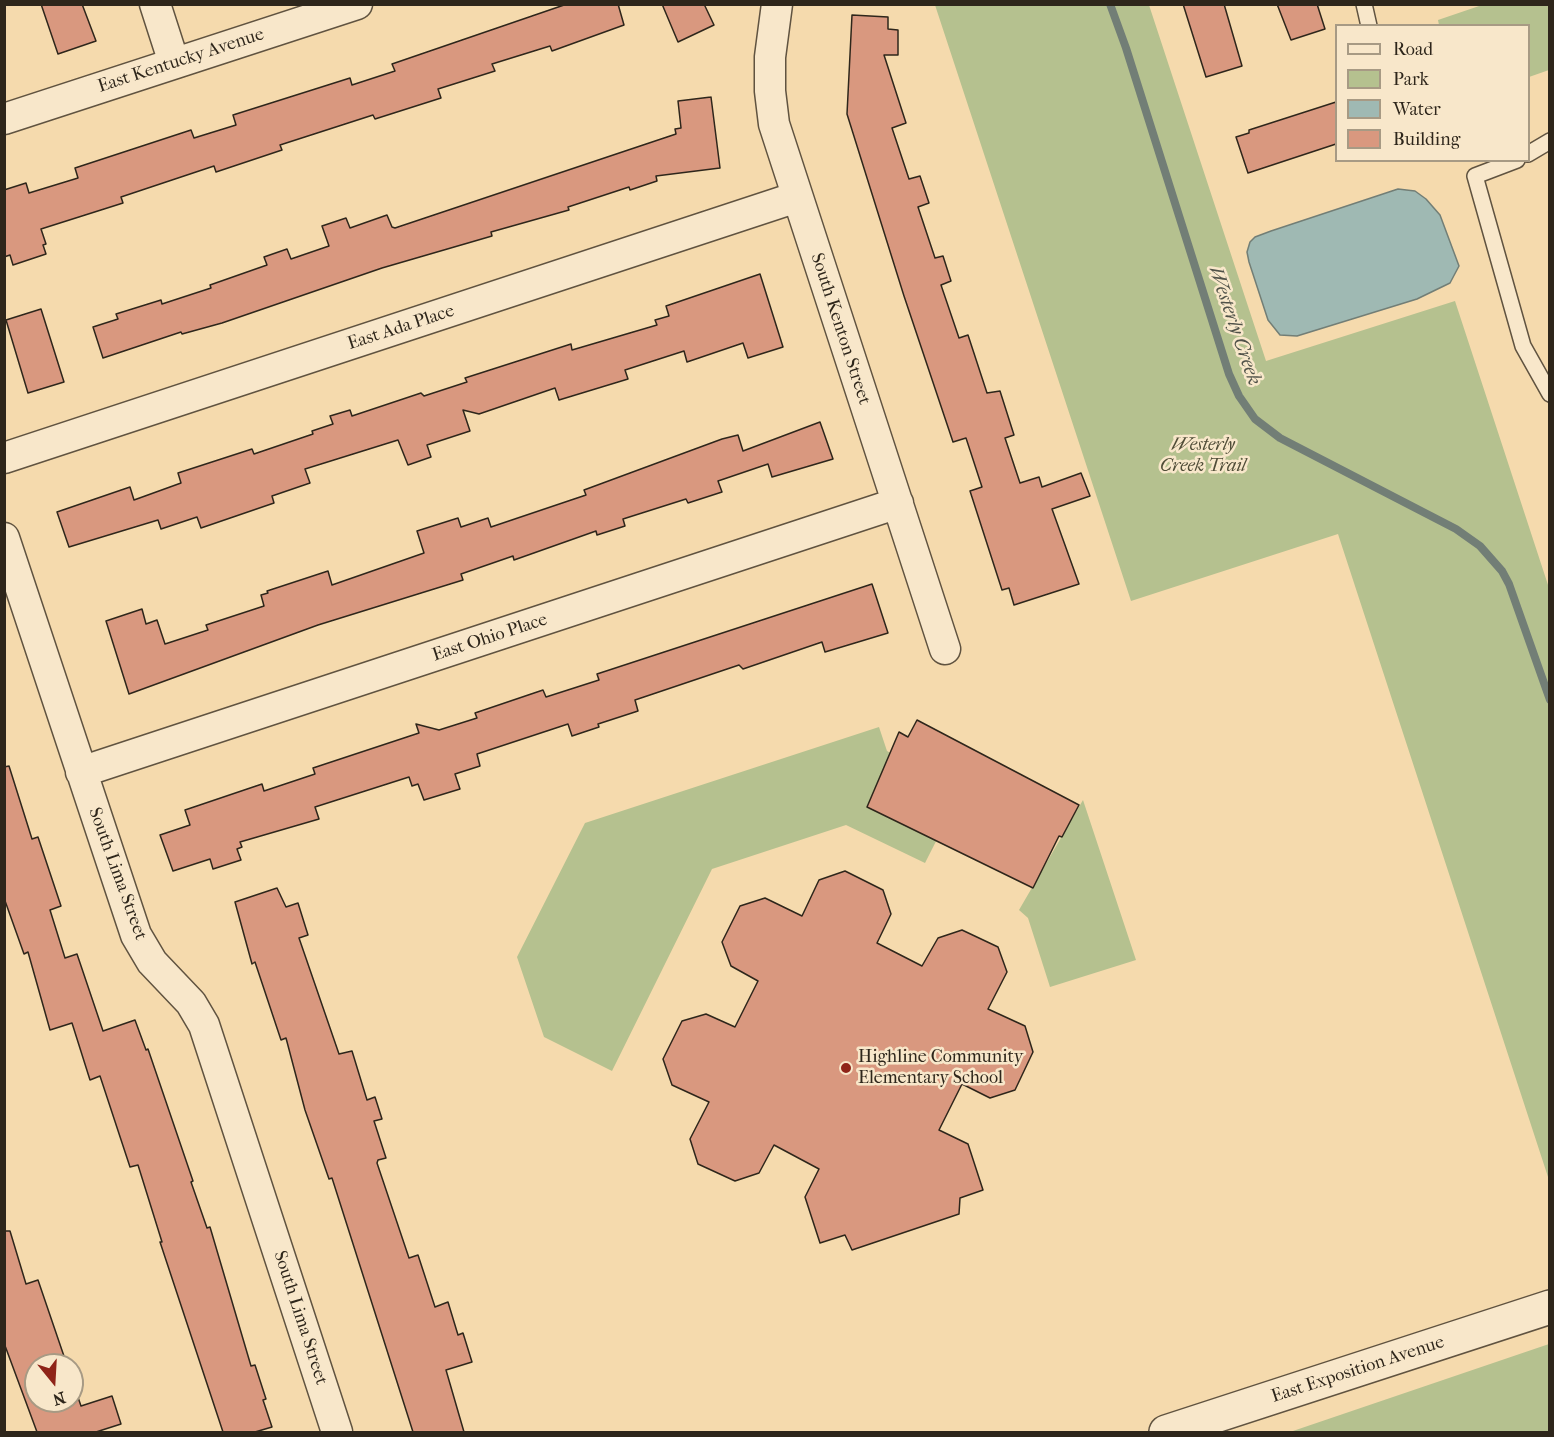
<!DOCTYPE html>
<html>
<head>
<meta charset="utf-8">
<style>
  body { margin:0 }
  #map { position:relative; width:1554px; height:1437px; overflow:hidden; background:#f5daad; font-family:"IM FELL French Canon",serif }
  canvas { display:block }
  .frame { position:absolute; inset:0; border:6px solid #2e261b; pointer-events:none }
  .legend { position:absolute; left:1335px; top:24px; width:195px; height:138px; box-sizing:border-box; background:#f8e7ca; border:2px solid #a79a84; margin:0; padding:8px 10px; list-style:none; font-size:18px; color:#2e261b }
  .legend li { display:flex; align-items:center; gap:12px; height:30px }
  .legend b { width:30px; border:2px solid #a79a84 }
  .north { position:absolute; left:24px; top:1353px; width:60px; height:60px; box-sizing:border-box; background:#f8e7ca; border:2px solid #a79a84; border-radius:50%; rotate:162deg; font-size:16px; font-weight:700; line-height:24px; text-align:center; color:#2e261b }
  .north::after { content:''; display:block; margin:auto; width:21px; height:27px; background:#8f2418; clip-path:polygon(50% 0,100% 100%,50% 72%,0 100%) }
</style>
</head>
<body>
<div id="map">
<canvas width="1554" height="1437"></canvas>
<div class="frame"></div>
<ul class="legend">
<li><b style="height:8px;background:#f8e7ca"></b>Road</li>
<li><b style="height:16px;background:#b5c18f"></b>Park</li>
<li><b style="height:16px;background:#9fb9b3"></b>Water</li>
<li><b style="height:16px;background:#d9987f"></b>Building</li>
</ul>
<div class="north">N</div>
</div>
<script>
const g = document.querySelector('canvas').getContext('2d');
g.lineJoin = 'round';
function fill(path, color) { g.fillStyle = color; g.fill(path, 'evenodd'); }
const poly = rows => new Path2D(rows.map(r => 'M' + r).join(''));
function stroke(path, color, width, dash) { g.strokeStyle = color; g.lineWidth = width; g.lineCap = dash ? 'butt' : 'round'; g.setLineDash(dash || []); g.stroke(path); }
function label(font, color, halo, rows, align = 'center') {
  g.font = font + ' "IM FELL French Canon",serif'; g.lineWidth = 5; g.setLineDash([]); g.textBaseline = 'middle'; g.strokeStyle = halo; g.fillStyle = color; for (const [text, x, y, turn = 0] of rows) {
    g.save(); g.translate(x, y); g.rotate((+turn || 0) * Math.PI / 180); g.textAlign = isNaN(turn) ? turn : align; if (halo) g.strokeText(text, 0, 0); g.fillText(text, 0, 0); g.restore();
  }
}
fill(poly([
  [1485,4,1549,5,1549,70,1529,77,1528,26,1439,25,1438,20],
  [935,5,1149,5,1266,361,1455,301,1549,588,1549,1180,1338,534,1131,601],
  [879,727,887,751,961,792,925,863,846,825,712,869,612,1071,544,1037,517,957,585,823],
  [1083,800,1136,960,1050,987,1028,918,1019,910],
  [1549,1344,1549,1432,1290,1432]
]), '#b5c18f');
const water = poly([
  [1398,189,1415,191,1426,199,1440,215,1459,266,1450,283,1417,299,1297,336,1280,335,1268,320,1249,262,1247,252,1250,242,1255,237,1271,231,1398,189]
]);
fill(water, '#9fb9b3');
stroke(water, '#727e76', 1.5);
stroke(poly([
  [1110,4,1126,48,1229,374,1239,396,1255,419,1280,438,1456,529,1480,546,1502,571,1509,584,1550,700]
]), '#727e76', 8);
const building = poly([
  [41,4,82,4,96,41,58,54,41,4],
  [567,4,618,4,624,25,552,51,550,46,492,64,495,71,438,89,441,98,375,119,373,115,280,145,282,150,216,172,214,166,121,197,123,203,41,229,46,244,43,245,46,254,13,265,10,255,4,257,4,190,26,183,29,193,78,178,75,168,191,130,194,138,236,125,233,115,350,78,352,85,395,71,392,64,567,4],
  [662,4,704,4,714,25,678,42,662,4],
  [1183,4,1224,4,1242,66,1206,77,1183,4],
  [1277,4,1317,4,1325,29,1291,40,1277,4],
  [852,15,888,17,888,29,898,30,898,55,884,55,906,123,892,128,909,179,920,176,929,203,918,207,935,258,943,256,951,281,941,285,959,338,968,335,987,393,1000,391,1014,435,1005,438,1020,483,1039,477,1042,487,1081,473,1090,496,1052,509,1079,584,1014,605,1009,588,1002,590,970,491,982,487,966,438,953,442,904,296,847,114,852,15],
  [711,97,720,168,656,176,657,181,630,190,629,187,568,207,569,210,491,232,492,236,382,268,222,323,182,334,181,332,103,358,93,327,118,319,116,314,161,300,162,304,211,288,210,285,267,265,264,257,287,249,291,259,329,246,322,226,346,218,350,228,387,215,392,227,395,228,676,134,675,129,681,128,678,101,711,97],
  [1336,102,1336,144,1248,173,1236,137,1249,133,1249,130,1336,102],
  [760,274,783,347,748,358,743,343,687,362,684,351,625,370,628,379,559,400,555,388,479,414,463,410,470,431,427,445,431,457,408,465,398,440,305,469,310,483,272,496,274,503,201,528,197,517,161,529,158,520,69,547,57,512,130,487,134,500,181,483,178,473,252,449,254,454,313,434,312,431,333,424,330,416,350,410,352,416,421,393,424,396,467,382,465,378,571,344,572,350,657,325,655,320,669,316,666,306,760,274],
  [41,309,64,382,28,393,6,320,41,309],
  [820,422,833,459,772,477,768,464,718,481,722,492,688,503,686,499,623,519,625,526,597,535,596,531,514,560,513,556,461,574,463,580,318,625,129,694,106,621,142,609,146,624,157,620,165,644,208,630,206,625,264,606,261,595,268,593,267,591,328,571,332,585,424,553,417,531,458,518,461,527,488,518,491,527,586,495,584,490,722,439,738,435,743,451,820,422],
  [872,584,888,633,825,652,822,642,743,669,739,665,635,700,638,711,598,724,599,727,572,736,568,724,477,754,480,766,455,774,460,789,424,800,418,784,412,786,409,777,315,807,319,819,240,842,242,847,237,849,241,860,213,869,210,859,173,871,160,835,190,825,185,810,262,784,264,791,315,774,313,768,419,733,416,724,439,730,477,718,475,713,543,690,546,697,599,680,597,674,872,584],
  [917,720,1079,805,1062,837,1059,836,1033,888,867,807,899,732,908,737,917,720],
  [9,766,32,839,38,837,61,906,50,910,65,958,77,954,103,1031,135,1020,146,1050,148,1049,193,1181,191,1182,207,1228,210,1227,251,1366,255,1365,266,1399,263,1400,272,1427,255,1432,223,1432,160,1242,162,1242,138,1165,130,1167,100,1076,90,1080,72,1023,50,1030,28,952,24,954,4,898,4,767,9,766],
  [845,871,883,890,891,914,877,943,922,966,938,938,962,930,998,947,1007,972,988,1009,1025,1026,1033,1052,1015,1090,990,1098,962,1084,939,1130,968,1144,983,1190,960,1198,959,1214,852,1250,845,1235,820,1243,805,1197,819,1169,774,1145,759,1173,735,1181,698,1164,690,1139,709,1102,672,1085,663,1059,682,1021,706,1014,735,1027,758,981,731,966,722,942,740,906,765,898,802,916,819,880,845,871],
  [277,888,286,907,298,903,308,935,299,938,339,1054,352,1051,367,1100,375,1097,382,1119,374,1121,386,1158,378,1160,377,1163,409,1258,418,1255,435,1307,448,1302,458,1335,463,1333,472,1362,446,1370,464,1432,413,1432,332,1178,329,1179,305,1110,286,1038,281,1040,255,962,252,964,235,902,277,888],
  [4,1231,10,1231,26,1284,38,1280,67,1365,36,1365,36,1401,72,1401,72,1380,81,1406,112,1396,121,1424,96,1432,37,1432,4,1343,4,1231]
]);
fill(building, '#d9987f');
stroke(building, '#2e261b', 1.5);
const service = poly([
  [1364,4,1369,26],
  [1528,154,1550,141],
  [1517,160,1475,176,1523,346,1550,394]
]);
const minor = poly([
  [155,4,174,63],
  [777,4,770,57,770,91,774,124,945,649],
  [4,119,357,4],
  [4,458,797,197],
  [4,538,136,935,152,962,191,1003,204,1025,337,1432],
  [81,772,898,503]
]);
const tertiary = poly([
  [1166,1432,1550,1307]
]);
stroke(service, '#605340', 18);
stroke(minor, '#605340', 33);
stroke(tertiary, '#605340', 36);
stroke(service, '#f8e7ca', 15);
stroke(minor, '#f8e7ca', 30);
stroke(tertiary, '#f8e7ca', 33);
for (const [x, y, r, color] of [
  [846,1068,6,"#8f2418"]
]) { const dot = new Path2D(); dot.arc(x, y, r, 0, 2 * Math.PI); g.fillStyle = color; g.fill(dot); stroke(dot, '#f8e7ca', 2); }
label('18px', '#2e261b', '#f8e7ca', [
  ["East Kentucky Avenue",181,61,-18],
  ["East Ada Place",401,328,-18],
  ["South Kenton Street",840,329,72],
  ["East Ohio Place",490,638,-18],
  ["South Lima Street",117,874,70],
  ["South Lima Street",300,1318,72],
  ["East Exposition Avenue",1358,1370,-18]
]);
label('italic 18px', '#504d38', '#f8e7ca', [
  ["Westerly",1203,446],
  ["Creek Trail",1203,467]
]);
label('18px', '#2e261b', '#f8e7ca', [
  ["Highline Community",858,1058],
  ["Elementary School",858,1079]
], 'left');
label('italic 20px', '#505249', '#f8e7ca', [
  ["Westerly Creek",1234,326,71]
]);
</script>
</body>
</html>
